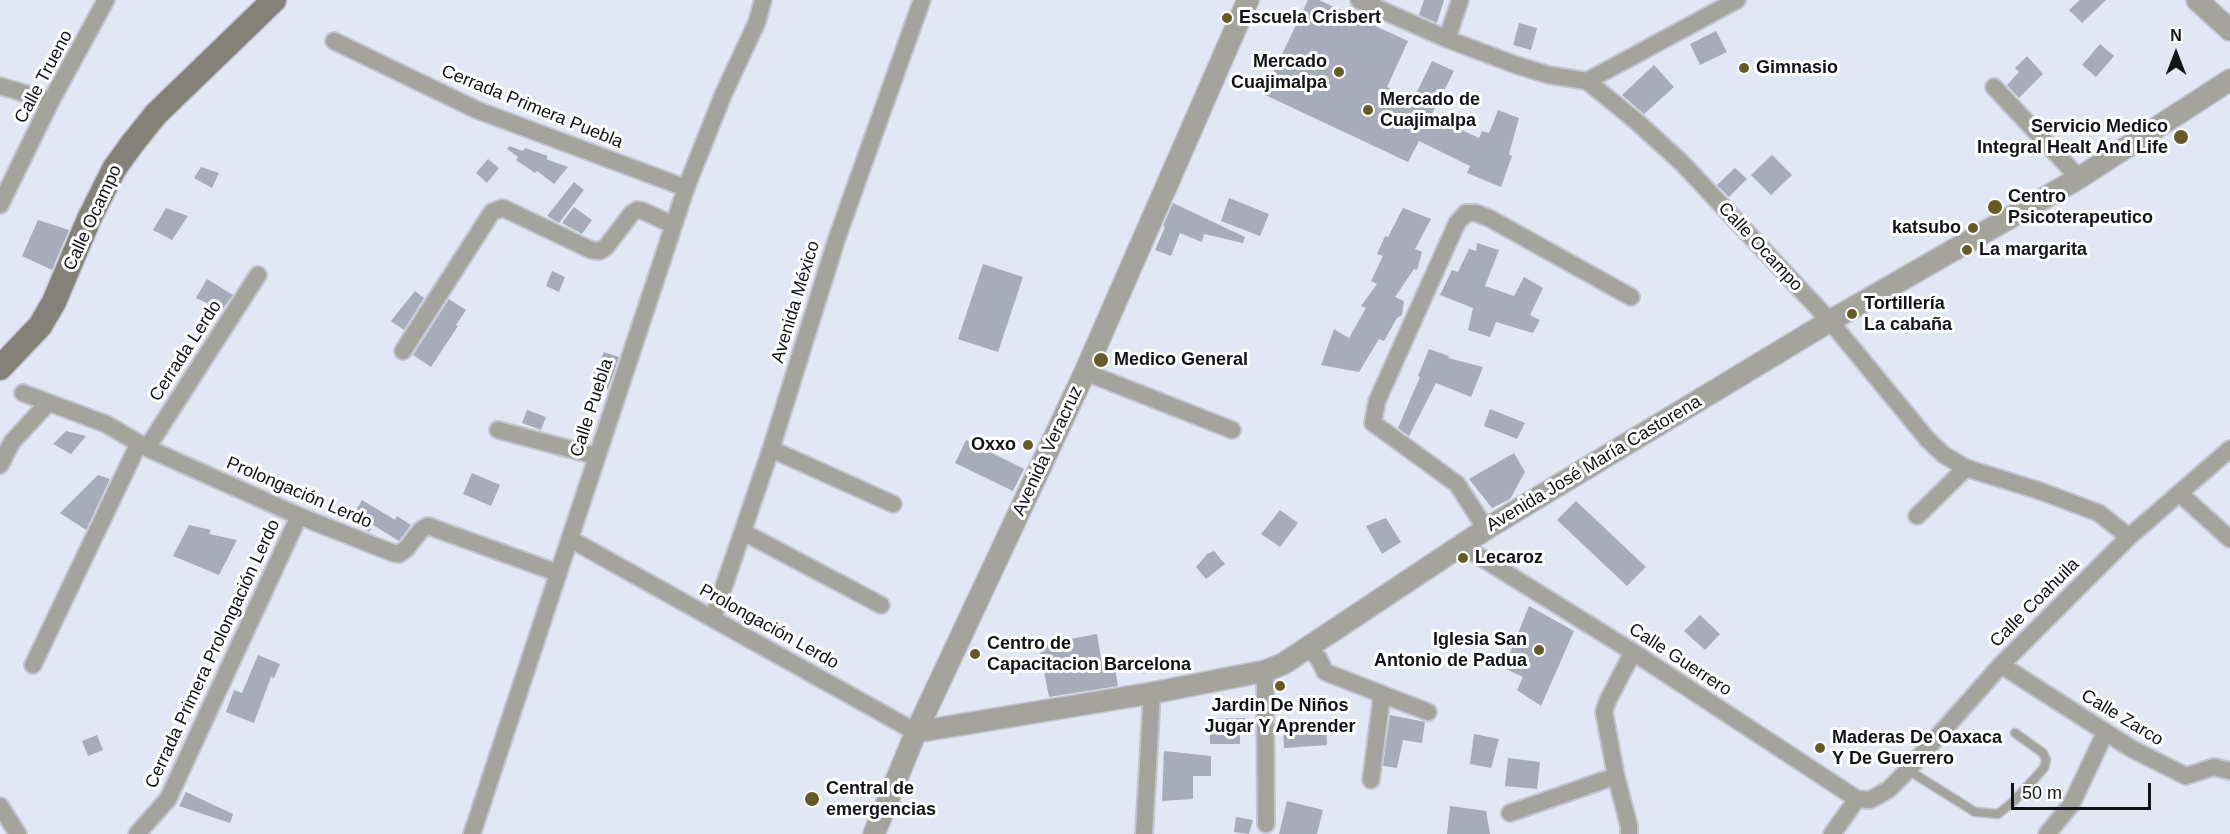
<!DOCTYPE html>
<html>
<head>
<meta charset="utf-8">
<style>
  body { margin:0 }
  #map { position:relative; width:2230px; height:834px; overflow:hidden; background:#e3e6f5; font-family:Helvetica,sans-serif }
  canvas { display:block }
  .north { position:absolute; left:2146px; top:24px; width:60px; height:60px; -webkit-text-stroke:4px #fff; paint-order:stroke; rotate:0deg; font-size:16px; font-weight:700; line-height:24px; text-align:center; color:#121318 }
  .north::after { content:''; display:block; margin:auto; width:21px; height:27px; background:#121318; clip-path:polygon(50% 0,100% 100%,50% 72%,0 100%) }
  .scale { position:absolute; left:2011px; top:783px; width:140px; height:27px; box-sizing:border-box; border:3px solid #121318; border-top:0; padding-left:8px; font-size:18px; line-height:21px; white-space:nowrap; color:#121318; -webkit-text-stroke:4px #fff; paint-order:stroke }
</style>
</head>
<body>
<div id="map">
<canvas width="2230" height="834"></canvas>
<div class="north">N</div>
<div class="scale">50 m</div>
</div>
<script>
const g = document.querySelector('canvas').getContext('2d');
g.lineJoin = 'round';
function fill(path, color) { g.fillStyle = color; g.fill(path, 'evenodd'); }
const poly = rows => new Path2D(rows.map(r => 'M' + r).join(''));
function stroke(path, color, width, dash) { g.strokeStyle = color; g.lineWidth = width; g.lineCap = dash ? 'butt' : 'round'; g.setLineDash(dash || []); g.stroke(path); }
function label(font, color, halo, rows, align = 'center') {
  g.font = font + ' Helvetica,sans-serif'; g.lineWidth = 6; g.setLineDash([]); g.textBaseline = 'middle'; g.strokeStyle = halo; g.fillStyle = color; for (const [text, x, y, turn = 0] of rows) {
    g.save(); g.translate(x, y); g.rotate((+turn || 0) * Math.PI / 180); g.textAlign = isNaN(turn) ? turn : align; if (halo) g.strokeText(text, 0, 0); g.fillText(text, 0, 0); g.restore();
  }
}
fill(poly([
  [1308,0,1319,0,1408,41,1387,87,1413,100,1432,61,1454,71,1431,116,1479,138,1482,131,1489,133,1498,110,1519,118,1509,154,1512,156,1501,187,1467,173,1470,166,1419,141,1408,162,1263,94],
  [1424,0,1444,0,1437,23,1419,15],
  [2080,0,2106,0,2082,23,2069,10],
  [1519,23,1537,28,1531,50,1513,45],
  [1716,31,1727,52,1700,65,1690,44],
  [2100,44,2114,56,2096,77,2082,65],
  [2027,56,2043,74,2019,98,2007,85,2019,72,2015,68],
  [1654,65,1674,87,1644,114,1622,95],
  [509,146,523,151,525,148,548,156,546,159,568,167,554,184,537,171,535,173,516,160,518,157,507,149],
  [1772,155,1792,175,1771,195,1751,175],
  [488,159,499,168,487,183,476,173],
  [201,167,219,173,212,188,194,178],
  [1735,168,1747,179,1729,197,1717,185],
  [574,182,584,190,559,223,547,216],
  [1229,198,1269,214,1260,236,1221,221],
  [1173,203,1245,237,1243,243,1204,234,1202,242,1180,233,1171,256,1155,250,1165,227,1163,226],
  [574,207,592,220,582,234,562,223],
  [166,208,188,216,172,240,153,230],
  [1403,208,1431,219,1415,249,1422,252,1417,270,1414,269,1395,297,1404,301,1402,315,1397,318,1384,341,1379,339,1359,372,1321,365,1334,329,1349,338,1366,308,1361,306,1377,284,1371,281,1383,256,1377,254,1385,236,1388,237],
  [38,220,69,230,52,270,22,256],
  [1477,243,1499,250,1485,286,1514,296,1524,277,1543,288,1530,315,1540,320,1533,333,1496,322,1490,337,1468,330,1473,308,1440,295,1452,270,1458,272,1469,249,1476,251],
  [983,264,1023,277,998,352,958,339],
  [552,271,565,277,559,292,546,286],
  [207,279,233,295,222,310,196,298],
  [415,291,424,298,404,330,391,321],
  [449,299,466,310,456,325,458,326,431,367,413,355],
  [1429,349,1449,356,1448,358,1483,367,1471,397,1436,383,1409,436,1398,428,1420,377,1418,376],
  [604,352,619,357,608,389,596,383,597,378,593,376],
  [1490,409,1525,423,1517,439,1484,426],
  [527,410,546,417,541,430,522,423],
  [66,431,86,436,71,454,53,444],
  [966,440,1024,469,1013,491,955,463],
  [1514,453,1525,472,1510,499,1492,508,1469,479],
  [472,473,500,485,491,506,463,494],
  [98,475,110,479,86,530,60,513],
  [362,500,395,520,397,516,411,525,399,541,373,525,369,532,350,521],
  [1576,501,1646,567,1627,586,1557,520],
  [1280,510,1298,523,1280,547,1261,534],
  [1386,518,1401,542,1382,554,1366,526],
  [189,525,211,530,209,534,237,540,219,575,173,556],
  [1214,551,1225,564,1206,579,1196,567,1207,554],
  [1529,606,1574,631,1541,706,1517,690,1523,677,1504,668],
  [1700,615,1720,634,1705,650,1684,631],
  [1097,634,1103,670,1115,668,1118,686,1049,697,1039,645],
  [258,655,280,664,274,678,271,677,254,723,226,712,234,690,242,693],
  [1390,715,1425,722,1422,743,1403,740,1397,768,1383,766],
  [1245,718,1245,734,1240,735,1240,744,1210,744,1209,719],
  [1326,724,1327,745,1284,748,1283,727],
  [1474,734,1499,739,1491,768,1470,764],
  [97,735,103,750,88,756,82,741],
  [1164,751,1211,756,1211,776,1193,776,1193,799,1162,801],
  [1508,758,1540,762,1537,789,1505,786],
  [186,792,233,814,230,823,179,806],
  [1287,801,1323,810,1317,834,1279,834],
  [1450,806,1486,811,1490,834,1447,834],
  [1236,817,1253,820,1249,834,1234,832]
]), '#a8abb9');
const service = poly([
  [1908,770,1975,812,1998,814,2014,801,2044,768,2046,760,2043,753,2015,733]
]);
const minor = poly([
  [1359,0,1447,39,1516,65,1549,75,1587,81,1636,121,1682,163,1830,321,1928,440,1944,455,1966,468,2040,491,2099,513,2129,537],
  [1447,39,1460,0],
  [334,41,477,110,686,188],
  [1587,81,1737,0],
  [0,86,51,101],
  [1994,87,2079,178],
  [0,205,51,101,106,0],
  [403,351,492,212,503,208,591,250,600,251,606,247,632,213,637,210,643,211,673,225],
  [1085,372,1232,430],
  [23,393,106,424,147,448,299,516,393,553,399,554,406,549,421,530,428,526,558,573],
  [498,430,596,456],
  [147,448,258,275],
  [771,449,893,504],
  [0,465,12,442,48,403],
  [2179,493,2230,539],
  [1917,516,1966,468],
  [1486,529,1457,484,1373,423,1377,401,1457,223,1466,213,1476,213,1489,218,1631,297],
  [743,532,881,605],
  [570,539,916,732],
  [1461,545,1633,652,1857,799,1870,800,1888,790,1908,770,2001,665,2129,537,2230,449],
  [713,618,771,449,837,238,922,0],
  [1307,647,1319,659,1325,672,1428,712],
  [33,665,139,443],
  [2001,665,2132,749,2186,776,2214,767,2230,771],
  [1265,671,1266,824],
  [1371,780,1382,695],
  [0,806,18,834],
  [1510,813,1616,776],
  [137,834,168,799,299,516],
  [472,834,686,188,723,95,757,22,763,0],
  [1144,834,1152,693],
  [1629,834,1629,826,1616,776,1604,712,1608,700,1633,652],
  [1832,834,1857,799],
  [2047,834,2071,805,2105,733]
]);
const tertiary = poly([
  [2197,0,2230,30],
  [916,732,1152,693,1265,671,1283,664,1486,529,1830,321,2079,178,2230,80],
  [874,834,916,732,1085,372,1248,0]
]);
const secondary = poly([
  [0,368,40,326,54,302,89,219,114,169,132,144,156,114,274,0]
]);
stroke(service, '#c2c4d2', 11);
stroke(minor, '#c2c4d2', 20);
stroke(tertiary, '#c2c4d2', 24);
stroke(secondary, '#c2c4d2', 27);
stroke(service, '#a4a39c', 8);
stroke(minor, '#a4a39c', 16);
stroke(tertiary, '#a4a39c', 21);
stroke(secondary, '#848278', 24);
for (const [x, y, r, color] of [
  [1227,18,6,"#665b28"],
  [1744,68,6,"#665b28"],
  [1339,72,6,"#665b28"],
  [1368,110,6,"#665b28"],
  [2181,137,8,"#665b28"],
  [1995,207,8,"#665b28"],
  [1973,228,6,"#665b28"],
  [1967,250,6,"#665b28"],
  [1852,314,6,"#665b28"],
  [1101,360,8,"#665b28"],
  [1028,445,6,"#665b28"],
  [1463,558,6,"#665b28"],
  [1539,650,6,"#665b28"],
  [975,654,6,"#665b28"],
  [1280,686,6,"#665b28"],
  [1820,748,6,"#665b28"],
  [812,799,8,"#665b28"]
]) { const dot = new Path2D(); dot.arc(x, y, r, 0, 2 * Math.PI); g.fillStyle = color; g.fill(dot); stroke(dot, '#fff', 2); }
label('bold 18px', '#121318', '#fff', [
  ["Escuela Crisbert",1239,18],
  ["Mercado",1327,62,"right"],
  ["Cuajimalpa",1327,83,"right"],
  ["Gimnasio",1756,68],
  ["Mercado de",1380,100],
  ["Cuajimalpa",1380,121],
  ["Servicio Medico",2168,127,"right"],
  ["Integral Healt And Life",2168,148,"right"],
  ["Centro",2008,197],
  ["Psicoterapeutico",2008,218],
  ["katsubo",1961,228,"right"],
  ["La margarita",1979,250],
  ["Tortillería",1864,304],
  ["La cabaña",1864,325],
  ["Medico General",1114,360],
  ["Oxxo",1016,445,"right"],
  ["Lecaroz",1475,558],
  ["Iglesia San",1527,640,"right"],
  ["Antonio de Padua",1527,661,"right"],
  ["Centro de",987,644],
  ["Capacitacion Barcelona",987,665],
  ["Jardin De Niños",1280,706,"center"],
  ["Jugar Y Aprender",1280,727,"center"],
  ["Maderas De Oaxaca",1832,738],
  ["Y De Guerrero",1832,759],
  ["Central de",826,789],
  ["emergencias",826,810]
], 'left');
label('18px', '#121318', '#fff', [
  ["Calle Trueno",44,77,-62],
  ["Cerrada Primera Puebla",532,107,22],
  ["Calle Ocampo",93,218,-65],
  ["Calle Ocampo",1760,247,47],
  ["Avenida México",796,302,-73],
  ["Cerrada Lerdo",186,351,-57],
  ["Calle Puebla",592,408,-72],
  ["Avenida Veracruz",1048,451,-65],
  ["Avenida José María Castorena",1594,464,-31],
  ["Prolongación Lerdo",299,493,23],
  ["Calle Coahuila",2035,603,-45],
  ["Prolongación Lerdo",769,627,29],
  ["Cerrada Primera Prolongación Lerdo",213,654,-65],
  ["Calle Guerrero",1680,660,33],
  ["Calle Zarco",2122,718,31]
]);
</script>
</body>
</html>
